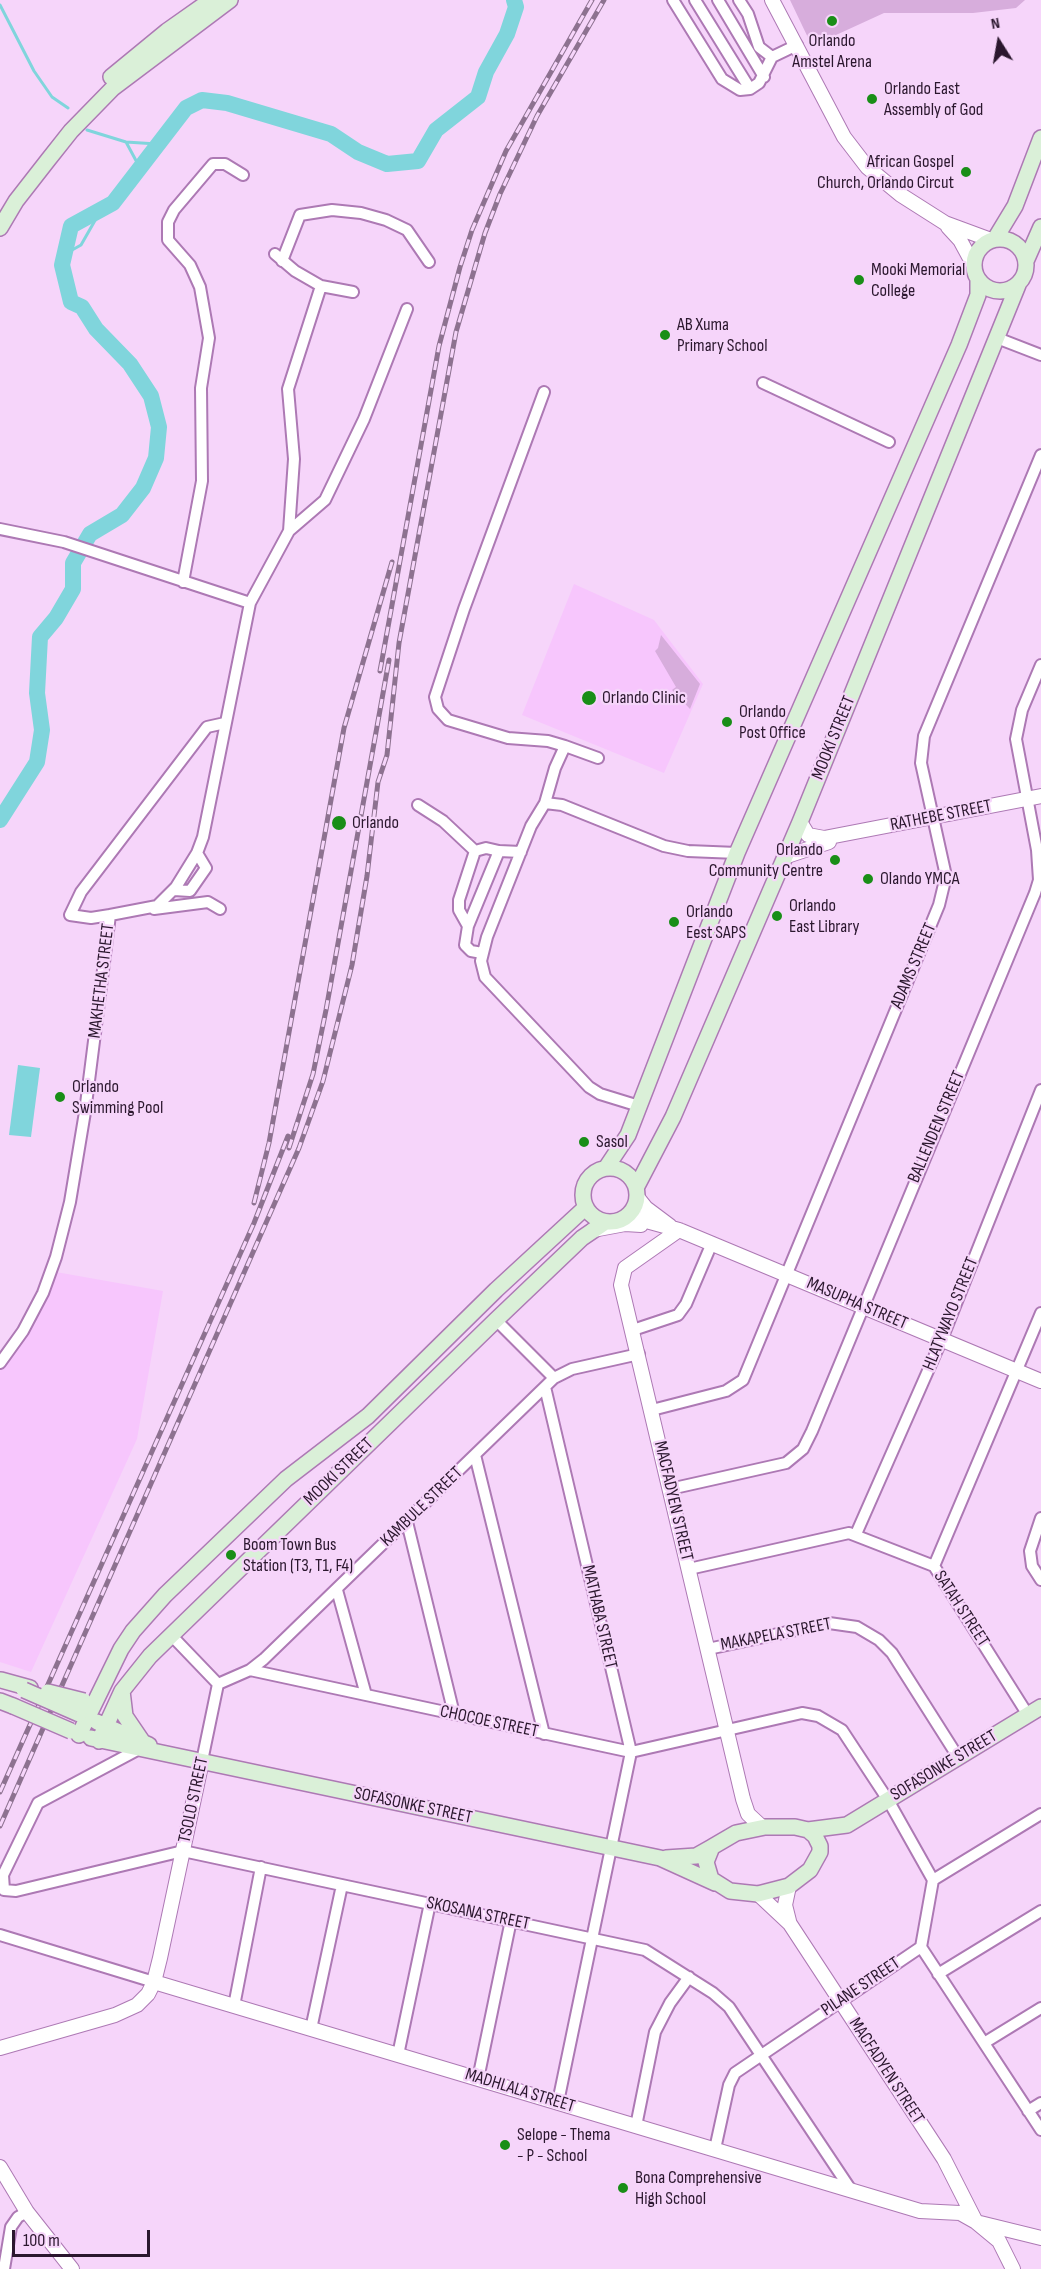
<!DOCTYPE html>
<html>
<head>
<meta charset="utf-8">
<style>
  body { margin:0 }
  #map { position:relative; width:1041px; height:2269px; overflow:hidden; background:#f6d5fa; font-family:"Sofia Sans Condensed",sans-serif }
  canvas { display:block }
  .north { position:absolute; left:969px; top:12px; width:60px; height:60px; -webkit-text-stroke:4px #f6d5fa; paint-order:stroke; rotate:349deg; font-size:16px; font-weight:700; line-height:24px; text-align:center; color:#2b172e }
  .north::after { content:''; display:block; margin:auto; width:21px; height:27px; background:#2b172e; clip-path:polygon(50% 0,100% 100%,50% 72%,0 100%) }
  .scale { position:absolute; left:12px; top:2230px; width:138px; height:27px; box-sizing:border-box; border:3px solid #2b172e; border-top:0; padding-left:8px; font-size:18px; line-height:21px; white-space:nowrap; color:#2b172e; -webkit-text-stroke:4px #f6d5fa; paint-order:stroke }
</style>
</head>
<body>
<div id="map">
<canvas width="1041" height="2269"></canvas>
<div class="north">N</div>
<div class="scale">100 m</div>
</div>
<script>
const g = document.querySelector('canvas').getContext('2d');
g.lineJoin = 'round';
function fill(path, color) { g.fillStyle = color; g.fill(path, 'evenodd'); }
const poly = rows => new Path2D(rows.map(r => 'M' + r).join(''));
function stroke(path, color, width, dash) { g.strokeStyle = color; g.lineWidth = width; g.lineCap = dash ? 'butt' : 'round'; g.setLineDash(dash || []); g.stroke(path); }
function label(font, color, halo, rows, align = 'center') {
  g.font = font + ' "Sofia Sans Condensed",sans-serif'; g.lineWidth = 4.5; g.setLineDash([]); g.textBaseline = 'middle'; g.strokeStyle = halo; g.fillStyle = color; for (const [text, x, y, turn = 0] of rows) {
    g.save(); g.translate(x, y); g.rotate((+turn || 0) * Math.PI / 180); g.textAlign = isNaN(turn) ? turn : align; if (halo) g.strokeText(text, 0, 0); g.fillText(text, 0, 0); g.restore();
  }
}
fill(poly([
  [574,584,654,620,703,684,664,773,522,715],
  [56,1272,163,1291,137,1439,31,1672,0,1662,0,1371,35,1324]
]), '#f7c6fd');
fill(poly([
  [790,0,1025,0,1016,8,973,13,884,13,812,46],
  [661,635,700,684,690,709,672,690,676,687,655,651,658,648]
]), '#d7addc');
fill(poly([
  [18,1065,40,1068,31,1137,9,1135]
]), '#80d5dc');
stroke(poly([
  [0,5,34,71,52,97,68,108],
  [87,130,126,142,157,144],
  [126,142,140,168],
  [65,254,81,245,101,210]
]), '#80d5dc', 3);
stroke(poly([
  [0,820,37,762,42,730,37,693,40,637,56,618,73,589,73,563,90,534,122,515,143,488,156,458,159,427,151,396,130,364,96,329,82,307,71,302,62,265,71,226,113,203,186,108,202,100,227,103,331,134,358,152,387,164,418,161,436,130,478,97,486,72,507,34,516,7,514,0]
]), '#80d5dc', 16);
const minor = poly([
  [673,0,722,79,740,90,750,89,759,83,772,57,759,47,748,14,739,0],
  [695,0,750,89],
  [718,0,764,77],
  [772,57,797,45],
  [275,254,295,271,321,286,353,292],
  [282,261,300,215,332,210,361,213,386,220,407,230,429,262],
  [997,338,1041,355],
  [763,383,889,442],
  [544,392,464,609,435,697,438,709,448,720,508,738,548,741,565,746,555,768,545,803],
  [0,529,64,542,250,603],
  [289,531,294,459,288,389,321,286],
  [183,582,202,481,201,388,209,338,200,287,190,265,168,240,168,222,174,210,213,164,225,164,243,175],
  [565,746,598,758],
  [418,805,443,821,475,851],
  [174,890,190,891,206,868,197,853],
  [154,909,208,902,220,909],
  [110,915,91,918,70,915,81,892,207,727,225,723],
  [468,926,459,910,459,900,475,851,486,848,499,851],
  [482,953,471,951,465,945,468,926,499,851,521,852],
  [639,1106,600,1094,589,1087,485,977,481,961,487,937,531,826,545,803,562,805,664,846,688,851,737,853],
  [496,1320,554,1378],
  [633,1330,678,1315,686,1304,712,1243],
  [0,1363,23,1331,43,1293,56,1257,70,1202,85,1112,110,915,157,906,176,887,197,853,203,837,250,603,289,531,325,500,364,419,407,309],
  [545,1387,631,1752,558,2102],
  [652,1410,726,1391,743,1380,939,905,946,876,921,763,924,736,1041,455],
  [475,1455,544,1734],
  [670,1489,786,1463,803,1449,812,1431,1035,893,1039,880,1037,850,1016,739,1022,710,1041,665],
  [1041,1518,1030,1551,1032,1566,1041,1580],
  [407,1522,454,1714],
  [856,1534,942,1339,1041,1090],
  [934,1566,1041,1313],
  [689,1569,849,1533,934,1566,1028,1715],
  [337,1590,366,1695],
  [171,1635,218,1684,202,1761],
  [708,1649,829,1623,857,1627,879,1640,892,1653,958,1757],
  [250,1670,631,1752,802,1713,818,1716,842,1730,888,1800,933,1880,921,1947,735,2073,729,2085,715,2149],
  [218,1684,250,1670,264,1659,554,1378,572,1369,639,1354],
  [139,1749,38,1803,3,1875,4,1890,16,1891,183,1851,645,1950,713,1993,729,2007,851,2190],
  [933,1880,1041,1814],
  [0,1935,154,1982],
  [921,1947,1041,2130],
  [938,1974,1041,1911],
  [234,2006,261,1867],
  [311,2029,342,1885],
  [984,2043,1041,2008],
  [398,2055,430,1903],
  [478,2079,511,1920],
  [1028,2111,1041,2103],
  [636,2126,655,2032,670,2003,689,1977],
  [4,2269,11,2227,18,2217,27,2212]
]);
const tertiary = poly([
  [772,0,844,137,867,167,901,195,945,223,991,240],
  [948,227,960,240,973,264],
  [800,822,808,835,824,838,1041,796],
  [784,857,829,842],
  [638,1198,646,1208,670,1226],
  [628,1216,679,1230,1041,1381],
  [593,1230,625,1224,641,1225],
  [679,1230,625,1268,621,1285,743,1799,748,1814,762,1827],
  [758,1894,790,1924,944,2159,976,2222,999,2241,1013,2269],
  [789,1921,785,1905,789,1886],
  [154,1982,920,2211,960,2213,976,2222,1041,2238],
  [0,2048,115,2015,137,2005,148,1994,154,1982,160,1958,202,1761],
  [0,2167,27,2212,72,2269]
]);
const secondary = poly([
  [111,77,167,31,211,0],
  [0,228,16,201,48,160,71,131,113,88,230,0],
  '974 265a26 26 0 1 1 52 0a26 26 0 1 1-52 0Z',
  [995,239,1015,206,1041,138],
  [1026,261,1041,227],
  '583 1195a27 27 0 1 1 54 0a27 27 0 1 1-54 0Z',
  [606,1168,628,1135,737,853,959,345,978,295,978,280],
  [637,1186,673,1117,800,822,1018,285],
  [1,1680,30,1688],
  [122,1691,125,1716,142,1741],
  [0,1701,13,1706],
  [97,1722,149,1745],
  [79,1735,121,1649,133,1631,165,1595,286,1479,368,1416,496,1290,586,1207],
  [91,1738,660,1858,715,1883],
  [99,1741,122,1691,150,1656,496,1320,582,1238,604,1223],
  [765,1827,795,1827,808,1830,815,1836,820,1846,820,1852,810,1870,789,1886,758,1894,730,1891,711,1879,706,1862,712,1847,736,1833,765,1827],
  [808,1830,847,1825,1041,1707],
  [666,1858,696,1856,712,1847]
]);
stroke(minor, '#ad79b4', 14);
stroke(tertiary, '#ad79b4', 16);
stroke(secondary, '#ad79b4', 18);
stroke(minor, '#fff', 10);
stroke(tertiary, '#fff', 14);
stroke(secondary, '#daf0d8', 15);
const rail = poly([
  [380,671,439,346,460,267,472,230,506,151,592,0],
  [289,1148,313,1074,326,1010,389,660],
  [254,1203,269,1143,344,728,392,562],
  [0,1792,254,1223,288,1136],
  [0,1826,299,1148,323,1081,352,965,367,876,378,782,387,755,399,643,456,332,485,233,500,194,537,116,604,0]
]);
stroke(rail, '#8d7290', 5);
stroke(rail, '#f6d5fa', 3, [9]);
const secondaryBridge = poly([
  [24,1690,79,1714],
  [48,1692,84,1701],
  [13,1706,71,1731]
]);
stroke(secondaryBridge, '#ad79b4', 18, []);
stroke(secondaryBridge, '#daf0d8', 15);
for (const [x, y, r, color] of [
  [832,21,6,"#198e17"],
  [872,99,6,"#198e17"],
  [966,172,6,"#198e17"],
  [859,280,6,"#198e17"],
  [665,335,6,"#198e17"],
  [589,698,8,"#198e17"],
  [727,722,6,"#198e17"],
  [339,823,8,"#198e17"],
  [835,860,6,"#198e17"],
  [868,879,6,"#198e17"],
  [777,916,6,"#198e17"],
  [674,922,6,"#198e17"],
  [60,1097,6,"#198e17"],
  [584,1142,6,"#198e17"],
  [231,1555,6,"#198e17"],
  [505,2145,6,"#198e17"],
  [623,2188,6,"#198e17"]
]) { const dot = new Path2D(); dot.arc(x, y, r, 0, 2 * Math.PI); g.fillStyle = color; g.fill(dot); stroke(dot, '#f6d5fa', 2); }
label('18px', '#2b172e', '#f6d5fa', [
  ["Orlando",832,41,"center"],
  ["Amstel Arena",832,62,"center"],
  ["Orlando East",884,89],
  ["Assembly of God",884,110],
  ["African Gospel",954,162,"right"],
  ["Church, Orlando Circut",954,183,"right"],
  ["Mooki Memorial",871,270],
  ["College",871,291],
  ["AB Xuma",677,325],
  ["Primary School",677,346],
  ["Orlando Clinic",602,698],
  ["Orlando",739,712],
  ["Post Office",739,733],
  ["Orlando",352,823],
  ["Orlando",823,850,"right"],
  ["Community Centre",823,871,"right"],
  ["Olando YMCA",880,879],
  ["Orlando",789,906],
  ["East Library",789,927],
  ["Orlando",686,912],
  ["Eest SAPS",686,933],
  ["Orlando",72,1087],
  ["Swimming Pool",72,1108],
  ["Sasol",596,1142],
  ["Boom Town Bus",243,1545],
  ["Station (T3, T1, F4)",243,1566],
  ["Selope - Thema",517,2135],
  ["- P - School",517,2156],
  ["Bona Comprehensive",635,2178],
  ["High School",635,2199]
], 'left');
label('18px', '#2b172e', '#f6d5fa', [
  ["MOOKI STREET",834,738,-68],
  ["RATHEBE STREET",941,816,-11],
  ["ADAMS STREET",914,966,-67],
  ["MAKHETHA STREET",102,981,-83],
  ["BALLENDEN STREET",937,1127,-67],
  ["MASUPHA STREET",857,1304,23],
  ["HLATYWAYO STREET",951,1314,-68],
  ["MOOKI STREET",339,1472,-44],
  ["MACFADYEN STREET",673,1501,77],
  ["KAMBULE STREET",422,1507,-44],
  ["SATAH STREET",961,1609,57],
  ["MATHABA STREET",599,1617,77],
  ["MAKAPELA STREET",776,1635,-11],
  ["CHOCOE STREET",489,1722,12],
  ["SOFASONKE STREET",944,1766,-31],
  ["TSOLO STREET",194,1800,-78],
  ["SOFASONKE STREET",413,1806,12],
  ["SKOSANA STREET",478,1914,12],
  ["PILANE STREET",861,1987,-34],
  ["MACFADYEN STREET",886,2071,57],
  ["MADHLALA STREET",520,2091,17]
]);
</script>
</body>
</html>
